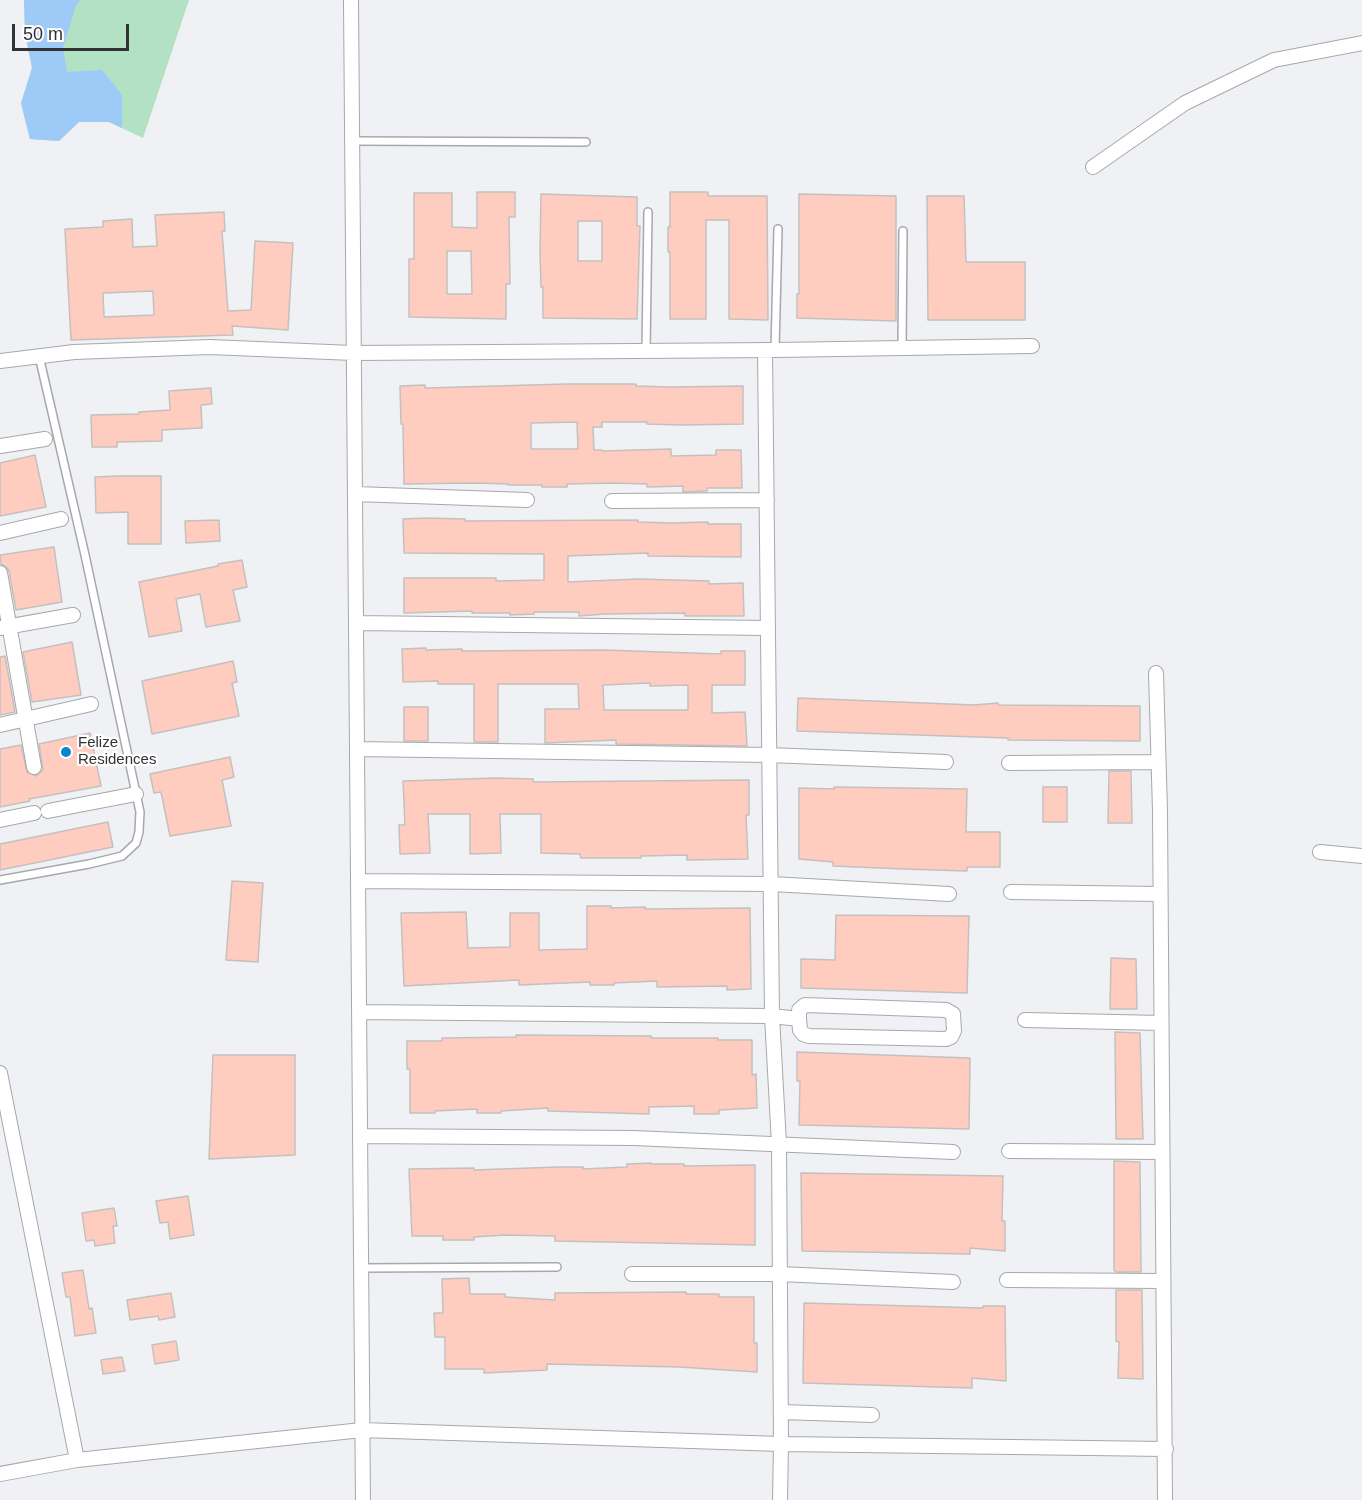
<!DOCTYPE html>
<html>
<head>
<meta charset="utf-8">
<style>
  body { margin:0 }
  #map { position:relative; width:1362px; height:1500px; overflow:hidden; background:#eff1f4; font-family:Arial,sans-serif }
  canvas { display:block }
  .scale { position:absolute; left:12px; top:24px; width:117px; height:27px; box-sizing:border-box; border:3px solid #313233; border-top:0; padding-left:8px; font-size:18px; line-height:21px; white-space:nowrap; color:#313233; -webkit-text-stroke:4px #fefeff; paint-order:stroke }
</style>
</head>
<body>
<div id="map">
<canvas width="1362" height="1500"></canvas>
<div class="scale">50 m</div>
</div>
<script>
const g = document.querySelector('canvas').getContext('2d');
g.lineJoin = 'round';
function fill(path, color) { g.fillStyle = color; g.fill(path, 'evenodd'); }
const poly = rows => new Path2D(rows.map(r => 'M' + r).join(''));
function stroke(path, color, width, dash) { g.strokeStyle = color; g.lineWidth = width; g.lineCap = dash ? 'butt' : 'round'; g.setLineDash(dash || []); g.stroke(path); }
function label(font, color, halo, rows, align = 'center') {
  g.font = font + ' Arial,sans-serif'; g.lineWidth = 4.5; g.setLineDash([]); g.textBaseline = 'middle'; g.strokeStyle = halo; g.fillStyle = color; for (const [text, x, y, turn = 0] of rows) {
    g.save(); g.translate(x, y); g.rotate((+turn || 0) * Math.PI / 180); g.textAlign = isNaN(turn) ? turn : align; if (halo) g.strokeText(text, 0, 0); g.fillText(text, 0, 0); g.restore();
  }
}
fill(poly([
  [24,0,189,0,143,138,109,122,79,122,59,141,30,139,21,103,32,68,25,33]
]), '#b2e2c3');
fill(poly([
  [24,0,80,0,76,6,63,47,67,72,102,70,122,95,122,128,109,122,79,122,59,141,30,139,21,103,32,68,25,33]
]), '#9ecaf7');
const building = poly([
  [477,192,515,192,515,217,509,217,510,284,506,284,506,319,409,317,409,259,414,259,414,193,452,193,452,227,477,228,477,192],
  [447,251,471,251,472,294,447,294,447,251],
  [670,192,708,192,708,196,767,196,768,320,729,319,729,220,706,220,706,319,670,319,670,252,668,252,668,227,670,227,670,192],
  [541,194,637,197,637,226,640,226,637,319,543,318,543,287,541,287,540,252,541,194],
  [578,221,602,221,602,261,578,261,578,221],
  [799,194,896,196,896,321,797,318,797,294,799,294,799,194],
  [927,196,964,196,966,262,1025,262,1025,320,928,320,927,196],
  [224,212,225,231,222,231,228,311,251,310,255,241,293,243,288,330,232,326,233,335,71,340,65,229,103,227,103,221,132,219,133,247,157,246,155,215,224,212],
  [153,291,154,315,104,317,103,293,153,291],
  [566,384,636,384,636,386,671,387,743,386,743,424,682,425,647,424,647,422,602,422,602,427,593,427,594,450,602,450,603,451,671,449,671,456,716,455,716,450,741,450,742,488,707,488,707,491,683,492,683,486,647,487,647,484,613,483,567,484,567,487,542,487,542,485,508,485,508,484,474,483,404,484,403,424,401,424,400,386,425,385,425,388,566,384],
  [577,422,578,449,532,449,531,447,531,423,577,422],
  [211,388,212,404,201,405,202,428,162,430,162,441,117,442,117,447,92,447,91,415,139,414,139,412,170,410,169,391,211,388],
  [35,455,46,507,0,516,0,463,35,455],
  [118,476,161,476,161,544,128,544,128,512,96,513,95,477,118,476],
  [427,518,465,519,465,521,638,520,638,522,672,523,708,522,708,524,741,524,741,557,648,556,648,553,568,556,568,582,638,579,709,581,709,584,743,583,744,616,685,616,685,613,604,614,579,616,579,612,534,612,534,614,510,615,510,613,472,613,472,611,404,613,404,578,496,578,496,581,544,580,544,554,404,553,403,519,427,518],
  [219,520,220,541,186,543,185,521,219,520],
  [54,547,62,602,16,610,9,571,6,567,1,564,0,555,54,547],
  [242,560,247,587,233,590,240,621,206,627,200,594,176,599,182,631,149,637,139,582,218,566,218,564,242,560],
  [72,642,81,695,32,702,23,652,72,642],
  [426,648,426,650,462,649,462,651,604,650,721,654,721,651,745,651,745,685,712,685,712,713,745,712,747,746,616,744,616,740,545,743,545,709,579,709,578,684,498,684,498,742,474,742,474,684,438,684,438,681,403,682,402,649,426,648],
  [650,683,650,686,688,685,688,710,604,710,603,685,650,683],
  [5,656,15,712,0,715,0,657,5,656],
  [233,661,237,682,232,683,239,716,152,734,142,681,233,661],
  [798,698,974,705,998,703,998,705,1140,706,1140,741,1008,740,1008,738,797,731,798,698],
  [404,707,428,707,428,741,404,741,404,707],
  [90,733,101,786,29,799,30,801,0,807,0,749,21,745,27,772,36,776,43,770,39,744,90,733],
  [230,757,234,777,222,780,231,826,170,836,161,792,154,793,150,774,230,757],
  [1109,771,1131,771,1132,823,1108,823,1109,771],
  [496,778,533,779,533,782,749,780,749,815,746,815,748,859,687,860,687,855,641,856,641,858,581,858,580,854,541,853,541,814,500,814,501,853,470,854,470,814,428,814,430,853,400,854,399,825,405,825,403,781,496,778],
  [834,787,967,789,966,832,1000,832,1000,867,967,867,967,871,904,869,833,866,833,862,799,859,799,788,834,789,834,787],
  [1043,787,1067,787,1067,822,1043,822,1043,787],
  [108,822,113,847,0,870,0,844,108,822],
  [232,881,263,883,258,962,226,960,232,881],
  [587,906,611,906,611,908,645,907,645,909,750,908,751,989,727,990,727,986,657,987,657,981,614,983,614,985,590,985,590,982,519,985,519,980,404,986,401,913,466,912,468,948,510,947,510,913,539,913,539,950,587,949,587,906],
  [836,915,969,916,967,993,801,988,801,959,835,960,836,915],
  [1111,958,1136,959,1137,1009,1110,1009,1111,958],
  [1115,1032,1140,1033,1143,1139,1116,1139,1115,1032],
  [516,1035,651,1036,651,1038,718,1038,718,1040,752,1040,752,1075,756,1074,757,1108,719,1110,719,1114,694,1114,694,1106,649,1107,649,1114,548,1111,548,1108,501,1111,501,1113,477,1113,477,1109,435,1111,435,1113,410,1113,410,1069,407,1069,407,1041,442,1041,442,1038,516,1037,516,1035],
  [797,1052,970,1058,969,1129,799,1125,800,1081,797,1081,797,1052],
  [213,1055,295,1055,295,1155,209,1159,213,1055],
  [1114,1161,1140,1162,1141,1272,1116,1272,1114,1270,1114,1161],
  [651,1163,651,1164,684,1164,684,1166,755,1165,755,1245,555,1241,555,1236,505,1235,474,1237,474,1240,443,1240,443,1236,412,1236,409,1169,474,1168,474,1170,558,1167,583,1167,583,1169,627,1167,627,1164,651,1163],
  [801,1173,1003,1176,1002,1221,1005,1221,1005,1251,970,1248,970,1254,802,1251,801,1173],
  [188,1196,194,1235,170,1239,168,1222,160,1223,156,1201,188,1196],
  [114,1208,117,1226,113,1226,115,1243,95,1246,94,1240,86,1241,82,1213,114,1208],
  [83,1270,89,1309,92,1308,96,1333,75,1336,70,1297,66,1297,62,1273,83,1270],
  [469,1278,470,1294,505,1294,505,1297,555,1300,555,1293,686,1292,686,1294,719,1294,719,1297,754,1297,754,1343,757,1343,757,1372,679,1367,547,1364,547,1370,484,1373,484,1369,445,1369,445,1337,435,1337,434,1313,443,1313,442,1279,469,1278],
  [1116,1290,1142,1290,1143,1379,1118,1378,1119,1342,1116,1341,1116,1290],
  [171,1293,175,1317,159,1320,158,1316,130,1320,127,1300,171,1293],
  [804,1303,983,1308,983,1306,1005,1306,1006,1381,972,1378,972,1388,803,1383,804,1303],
  [176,1341,179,1360,155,1364,152,1345,176,1341],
  [122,1357,125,1371,103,1374,101,1360,122,1357]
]);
fill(building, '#fecdbf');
stroke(building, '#c5c0bf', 1.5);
const service = poly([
  [352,141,586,142],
  [902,348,903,231],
  [775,350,778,229],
  [646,351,648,212],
  [0,880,89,864,122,856,136,843,139,832,140,812,85,555,39,356],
  [361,1268,557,1267]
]);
const minor = poly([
  [351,0,363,1500],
  [1093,167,1185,103,1274,60,1362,43],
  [765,350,772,1016,779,1144,781,1444,780,1500],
  [0,361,74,352,210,347,353,353,775,350,1032,346],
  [0,446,45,439],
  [355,494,527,500],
  [612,501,767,500],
  [0,533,61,519],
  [0,573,34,767],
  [356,623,768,628],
  [0,628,73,615],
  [1156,673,1160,811,1165,1500],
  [0,725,91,704],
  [357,749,769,755,946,762],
  [1009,763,1158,762],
  [48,811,136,794],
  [0,820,34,813],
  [1320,852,1362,856],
  [358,881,772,884,949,894],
  [1011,892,1160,894],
  [805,1005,946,1010,953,1014,954,1031,951,1037,946,1039,809,1036,803,1034,800,1030,799,1019,799,1010,805,1005],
  [359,1012,772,1016,799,1019],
  [1025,1020,1161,1023],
  [0,1073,77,1460],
  [360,1136,634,1138,953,1152],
  [1009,1151,1162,1152],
  [632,1274,780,1274,953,1282],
  [1007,1280,1163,1281],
  [781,1412,872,1415],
  [0,1474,77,1460,362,1430,781,1444,1166,1449]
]);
stroke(service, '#a7a8ab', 10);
stroke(minor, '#a7a8ab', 16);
stroke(service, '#fff', 7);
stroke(minor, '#fff', 14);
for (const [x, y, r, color] of [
  [66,752,6,"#0785cd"]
]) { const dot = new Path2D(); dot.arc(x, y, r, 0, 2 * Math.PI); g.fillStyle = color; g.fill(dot); stroke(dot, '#fefeff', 2); }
label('15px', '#313233', '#fefeff', [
  ["Felize",78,743],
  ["Residences",78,760]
], 'left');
</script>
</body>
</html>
